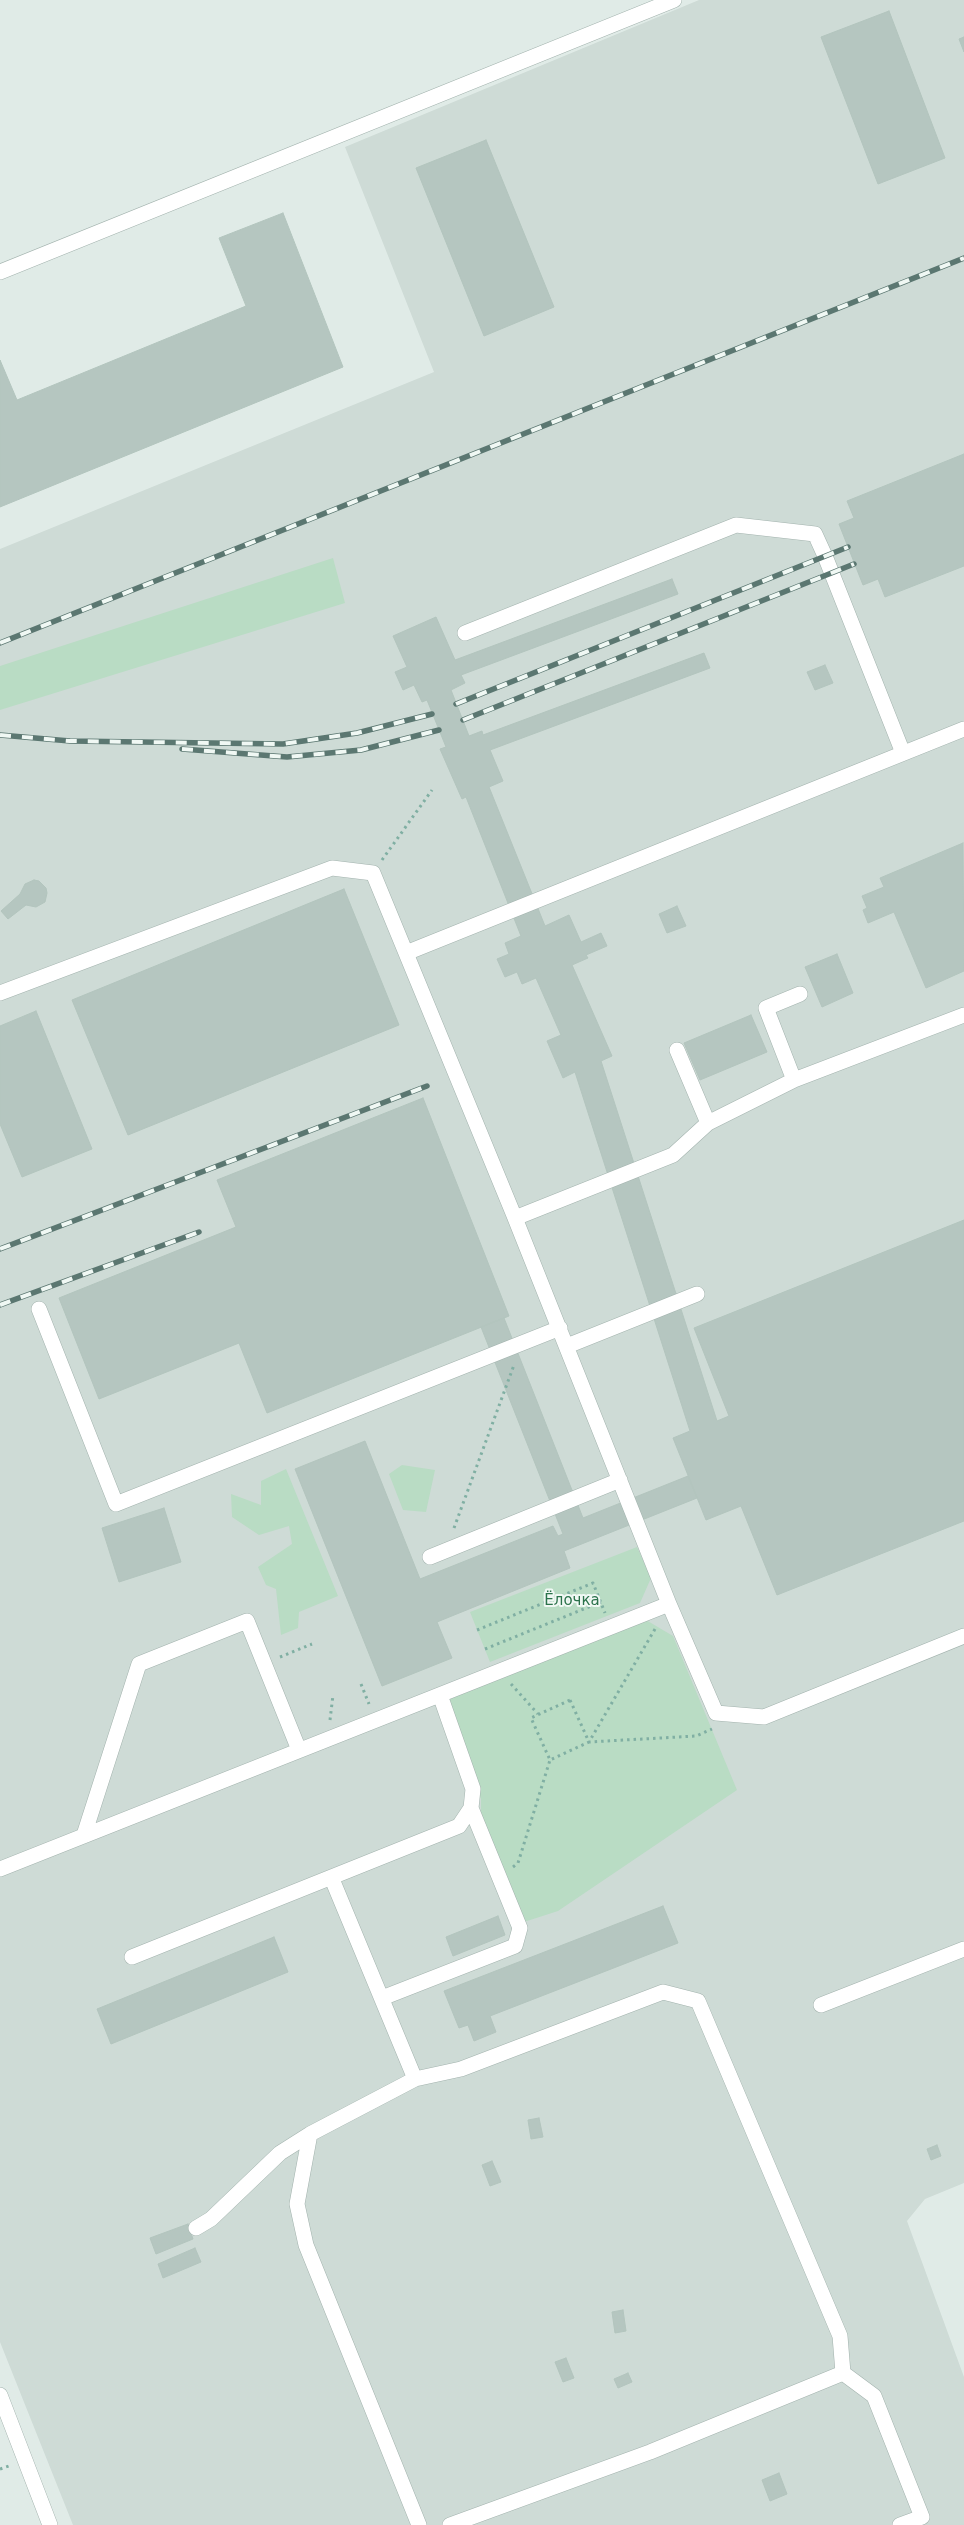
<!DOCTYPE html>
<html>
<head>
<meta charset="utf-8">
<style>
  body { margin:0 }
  canvas { display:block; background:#e0ebe7 }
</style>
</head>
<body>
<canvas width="964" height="2525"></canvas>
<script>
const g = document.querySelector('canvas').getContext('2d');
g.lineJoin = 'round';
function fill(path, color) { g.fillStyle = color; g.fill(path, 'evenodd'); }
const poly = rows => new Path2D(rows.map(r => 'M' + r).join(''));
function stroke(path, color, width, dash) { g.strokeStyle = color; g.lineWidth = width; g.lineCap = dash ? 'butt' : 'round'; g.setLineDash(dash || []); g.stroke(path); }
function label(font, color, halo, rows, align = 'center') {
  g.font = font + ' "DejaVu Sans",sans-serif'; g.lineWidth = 4; g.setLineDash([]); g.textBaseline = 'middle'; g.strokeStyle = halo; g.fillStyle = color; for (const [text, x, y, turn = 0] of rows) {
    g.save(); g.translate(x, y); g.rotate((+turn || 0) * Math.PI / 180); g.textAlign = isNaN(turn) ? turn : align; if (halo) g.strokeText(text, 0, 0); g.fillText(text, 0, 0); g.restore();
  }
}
fill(poly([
  [699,0,964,0,964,2183,925,2199,907,2221,964,2377,964,2525,73,2525,0,2342,0,549,434,372,345,147]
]), '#cedbd6');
fill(poly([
  [333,558,345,603,0,710,0,666],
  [402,1465,435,1470,426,1512,403,1510,389,1474],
  [286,1469,338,1596,299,1612,298,1628,281,1635,276,1589,266,1585,258,1567,292,1544,289,1526,259,1535,232,1517,231,1494,261,1505,261,1481],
  [637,1547,651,1578,640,1603,490,1662,470,1612],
  [646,1620,673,1636,737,1790,558,1911,524,1922,481,1820,481,1799,448,1699]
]), '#b9dcc4');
const building = poly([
  [889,11,945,158,878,184,821,37,889,11],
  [964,37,964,52,959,39,964,37],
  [486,140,554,307,484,336,416,168,486,140],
  [283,213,343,367,0,507,0,360,17,400,246,306,219,238,283,213],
  [964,454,964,566,885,597,878,579,863,585,839,524,854,518,847,501,964,454],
  [672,579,678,594,461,675,465,683,451,690,469,736,482,731,483,735,704,653,710,668,490,750,503,781,489,787,545,926,569,915,581,942,601,933,607,946,586,955,588,958,572,965,612,1056,601,1061,717,1421,729,1416,694,1328,964,1220,964,1521,777,1595,741,1506,706,1520,673,1438,690,1431,575,1072,563,1078,547,1041,561,1035,536,978,522,984,517,972,505,977,497,959,509,954,505,943,521,936,466,797,462,799,440,749,446,747,427,700,422,702,414,685,403,690,395,672,407,667,393,636,436,617,455,660,672,579],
  [825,665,833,683,815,690,807,672,825,665],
  [963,843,964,971,926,988,894,912,868,923,863,910,867,908,862,896,884,887,880,878,963,843],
  [34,880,39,881,46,888,47,893,45,902,36,907,26,905,8,919,1,911,20,894,25,884,34,880],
  [344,889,399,1025,128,1135,72,1000,344,889],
  [677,906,686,926,667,933,659,914,677,906],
  [837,954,853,993,822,1007,805,967,837,954],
  [36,1011,92,1149,22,1177,0,1124,0,1026,36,1011],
  [751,1015,767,1052,700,1080,684,1043,751,1015],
  [423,1098,509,1316,267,1413,239,1343,99,1399,59,1298,236,1227,217,1180,423,1098],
  [504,1318,583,1518,688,1476,697,1498,564,1551,570,1568,437,1622,452,1658,382,1686,295,1469,365,1441,420,1579,553,1526,558,1536,563,1534,481,1327,504,1318],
  [164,1508,181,1562,119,1582,102,1528,164,1508],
  [663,1906,678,1943,490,2016,496,2032,474,2041,468,2025,459,2028,444,1991,663,1906],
  [498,1916,505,1935,453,1956,446,1937,498,1916],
  [274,1937,288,1972,111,2044,97,2009,274,1937],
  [539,2118,543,2137,531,2139,528,2120,539,2118],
  [937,2145,941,2156,931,2160,927,2149,937,2145],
  [492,2161,501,2182,490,2186,482,2165,492,2161],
  [188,2224,193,2239,156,2254,150,2238,188,2224],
  [195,2248,201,2262,163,2278,158,2264,195,2248],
  [623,2310,626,2331,615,2333,612,2312,623,2310],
  [566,2358,574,2378,563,2382,555,2362,566,2358],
  [628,2373,632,2382,618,2388,614,2379,628,2373],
  [779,2473,787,2494,770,2501,762,2480,779,2473]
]);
fill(building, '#b5c6c0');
stroke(building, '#b3c5be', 1);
const minor = poly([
  [0,272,674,0],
  [465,633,736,525,815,534,825,556,903,753],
  [406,953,964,729],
  [0,993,332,868,373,873,515,1218],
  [677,1050,708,1123],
  [794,1080,766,1008,800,994],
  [39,1309,116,1504,560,1328],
  [567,1346,697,1294],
  [430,1557,620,1480],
  [669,1604,716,1713,764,1717,964,1636],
  [84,1835,139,1664,247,1621,299,1750],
  [0,1869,669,1604,515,1218,673,1155,708,1123,794,1080,964,1015],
  [332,1879,415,2079],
  [132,1957,459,1826,471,1808,473,1789,440,1695],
  [382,1998,515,1946,520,1928,471,1808],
  [821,2005,964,1949],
  [310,2134,297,2204,306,2245,419,2525],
  [196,2228,211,2219,280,2153,310,2134,415,2079,461,2069,663,1992,698,2001,840,2336,843,2373],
  [0,2395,50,2525],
  [450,2525,650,2452,843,2373,874,2396,922,2517,900,2525]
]);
stroke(minor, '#a3b3ae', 16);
stroke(poly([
  [382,860,432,790],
  [454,1528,514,1365],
  [655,1629,589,1742,696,1736,712,1729],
  [477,1630,593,1583,605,1613],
  [485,1649,601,1602],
  [280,1657,312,1644],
  [361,1684,369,1704],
  [511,1684,538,1714],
  [570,1700,589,1742,550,1760,531,1718,570,1700],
  [330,1720,333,1695],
  [513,1867,518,1863,550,1760],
  [0,2469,9,2466]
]), '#80afa3', 3, [2.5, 4]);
stroke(minor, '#fff', 15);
const rail = poly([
  [0,643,964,258],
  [456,704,848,547],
  [463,720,854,564],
  [0,735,70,741,283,744,357,733,432,714],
  [182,749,287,757,361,750,439,730],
  [0,1249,427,1086],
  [0,1305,199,1232]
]);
stroke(rail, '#5b7771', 5.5);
stroke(rail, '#f0f8f4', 4, [11]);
label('15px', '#2b724b', '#f0f8f4', [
  ["Ёлочка",572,1601]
]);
</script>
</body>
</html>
